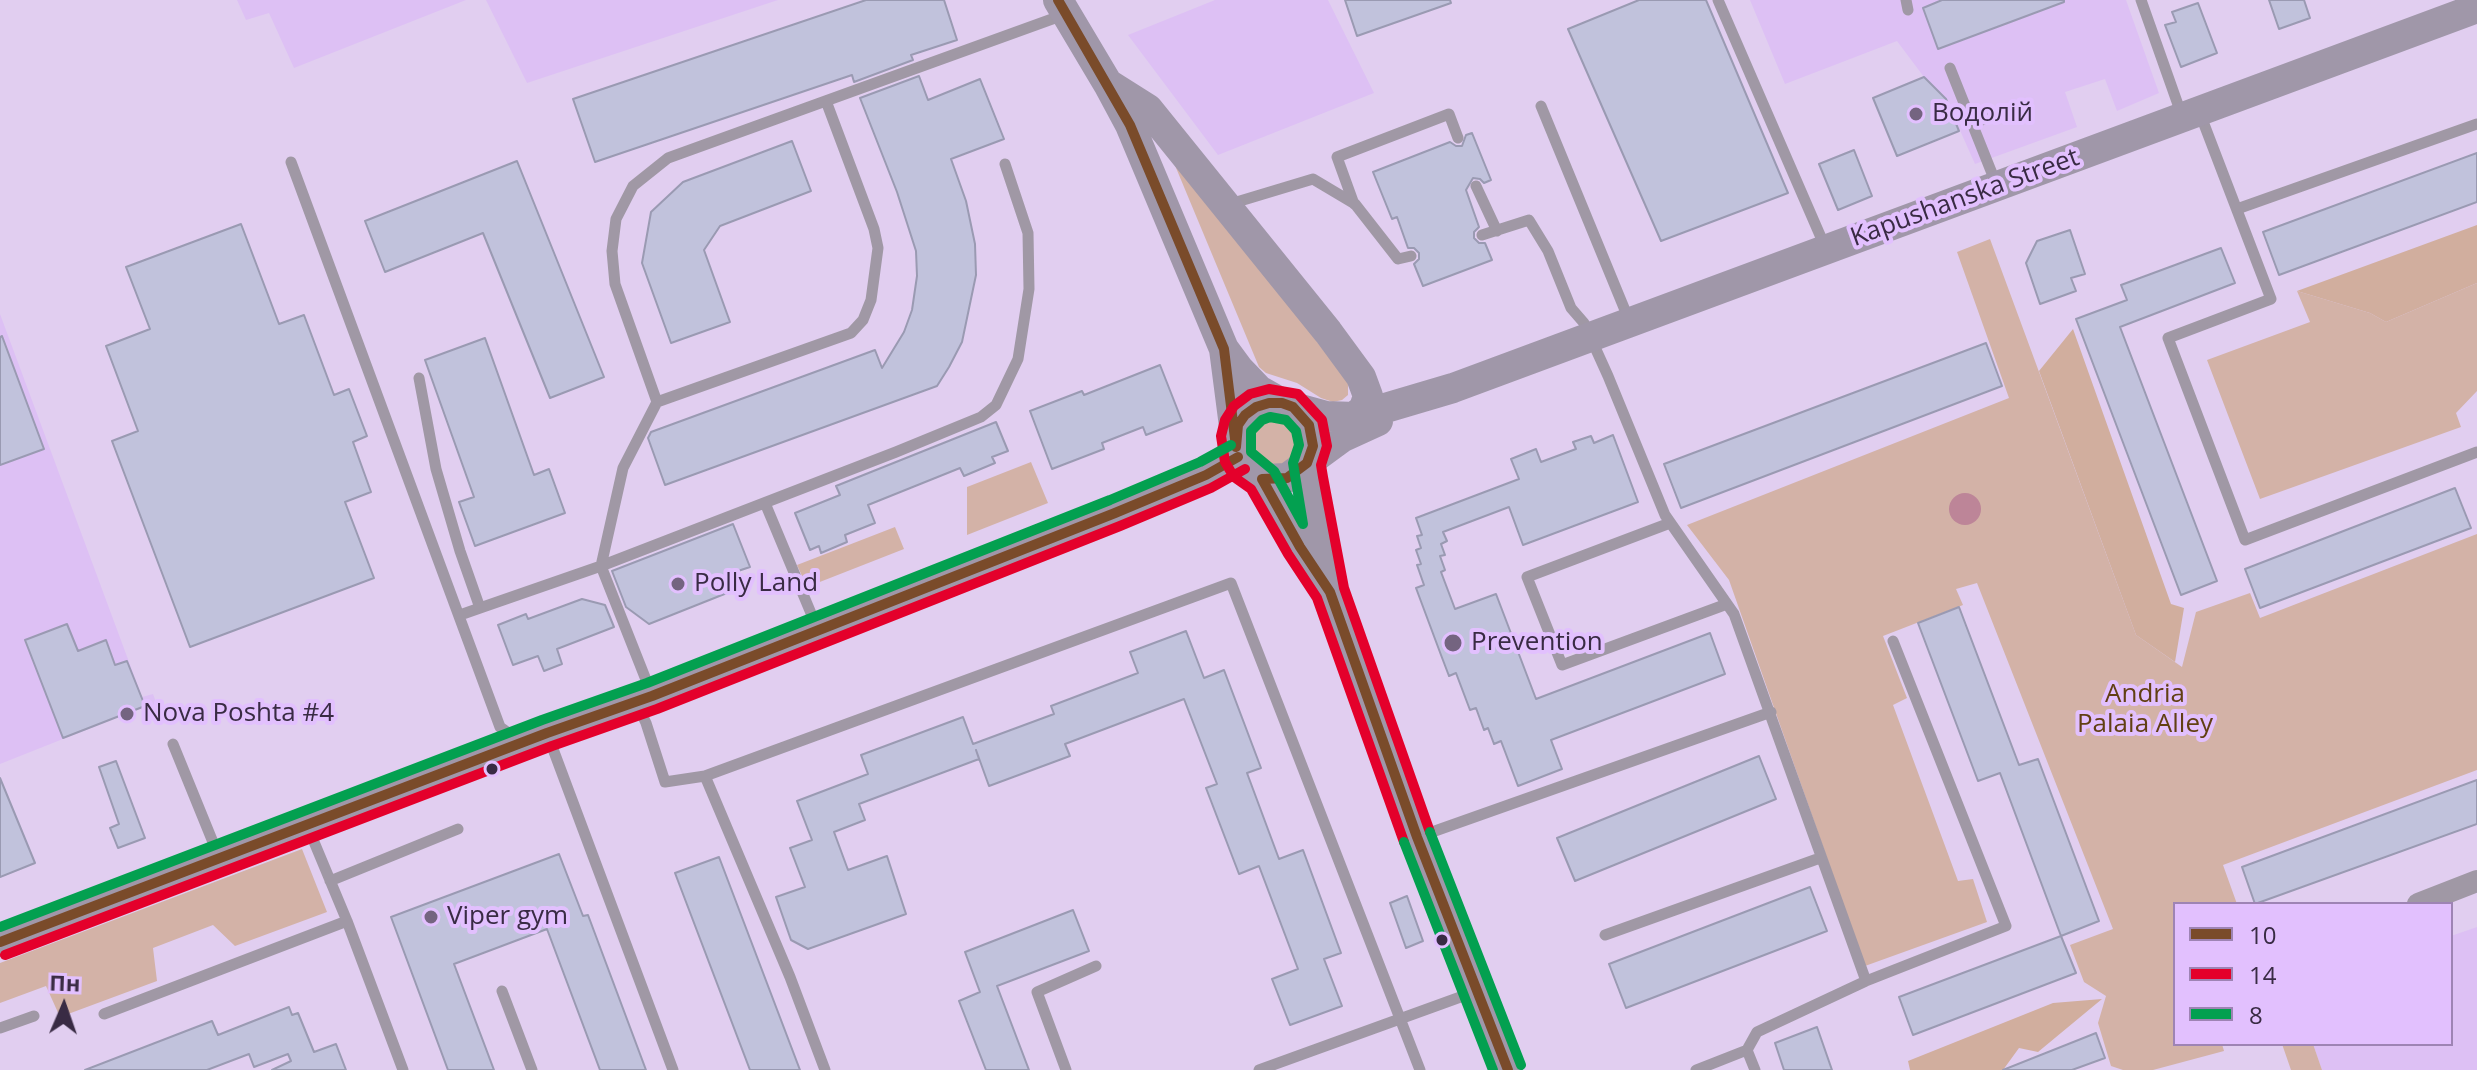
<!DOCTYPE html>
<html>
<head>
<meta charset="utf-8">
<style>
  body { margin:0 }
  #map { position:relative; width:2477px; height:1070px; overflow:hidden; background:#e1cef0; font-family:"Open Sans",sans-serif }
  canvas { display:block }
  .legend { position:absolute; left:2173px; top:902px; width:280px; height:144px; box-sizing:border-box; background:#e2c0fe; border:2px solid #9e84b4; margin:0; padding:10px 14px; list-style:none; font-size:24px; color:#392b44 }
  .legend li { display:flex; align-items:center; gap:16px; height:40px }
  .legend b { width:40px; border:2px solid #9e84b4 }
  .north { position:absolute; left:24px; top:966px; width:80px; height:80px; -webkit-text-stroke:6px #e2c0fe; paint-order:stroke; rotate:2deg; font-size:22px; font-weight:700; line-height:32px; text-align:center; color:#392b44 }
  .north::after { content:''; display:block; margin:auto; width:28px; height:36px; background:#392b44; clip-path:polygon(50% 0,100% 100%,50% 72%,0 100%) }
</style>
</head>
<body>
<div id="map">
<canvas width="2477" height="1070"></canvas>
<ul class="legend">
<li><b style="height:10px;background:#7a4b2a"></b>10</li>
<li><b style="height:10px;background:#e4002b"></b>14</li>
<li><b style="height:10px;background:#03a050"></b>8</li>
</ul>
<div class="north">Пн</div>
</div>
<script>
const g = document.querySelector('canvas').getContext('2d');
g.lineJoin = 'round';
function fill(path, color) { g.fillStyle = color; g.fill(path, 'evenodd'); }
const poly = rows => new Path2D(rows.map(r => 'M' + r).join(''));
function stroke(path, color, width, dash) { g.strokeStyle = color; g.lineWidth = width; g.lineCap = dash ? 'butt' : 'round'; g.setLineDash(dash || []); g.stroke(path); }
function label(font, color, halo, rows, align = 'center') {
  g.font = font + ' "Open Sans",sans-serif'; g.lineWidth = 8; g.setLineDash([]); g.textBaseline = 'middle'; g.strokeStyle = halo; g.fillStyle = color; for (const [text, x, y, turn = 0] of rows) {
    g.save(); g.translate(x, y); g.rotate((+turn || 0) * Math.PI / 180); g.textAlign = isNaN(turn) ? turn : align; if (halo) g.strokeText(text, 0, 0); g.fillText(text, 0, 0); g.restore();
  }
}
fill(poly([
  [237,0,466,0,294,68,269,13,246,20],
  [486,0,778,0,527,83],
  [1215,0,1328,0,1374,93,1218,155,1128,35],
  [1750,0,2126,0,2159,93,2117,111,2105,79,2065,92,2077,127,1975,164,1946,99,1924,77,1897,41,1785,84],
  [0,314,142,697,153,694,160,713,145,718,141,708,0,764],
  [2477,927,2477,1070,2322,1070,2313,1044,2451,1044,2451,936]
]), '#ddc0f4');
fill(poly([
  [1179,161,1348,382,1348,395,1342,400,1333,402,1321,398,1297,383,1266,373,1259,367,1174,163],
  [1990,239,2136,635,2182,667,2196,612,2250,593,2260,618,2477,534,2477,770,2223,865,2237,904,2175,904,2175,1044,2222,1044,2224,1051,2153,1070,2123,1070,2111,1066,2098,1023,2106,996,2084,982,2070,945,2113,929,1977,583,1956,589,1963,605,1883,636,1907,698,1893,705,1958,881,1973,879,1987,922,1865,966,1729,580,1687,525,2009,398,1957,252],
  [2477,283,2477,391,2456,413,2461,427,2260,499,2207,360,2310,322,2297,291,2370,313,2386,322],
  [1268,411,1302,428,1294,465,1256,467,1245,430],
  [1031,462,1048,503,967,535,967,487],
  [895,527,904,549,807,587,797,565],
  [302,849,327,912,235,946,213,925,153,948,157,981,60,1017,46,986,0,1003,0,963],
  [2282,1044,2313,1044,2322,1070,2291,1070]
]), '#d3b2a7');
fill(poly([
  [2477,225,2477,283,2386,322,2370,313,2297,291],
  [2073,329,2171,604,2184,608,2175,662,2136,635,2039,371],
  [2102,999,2038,1052,2019,1048,2003,1070,1910,1070,1908,1061,2053,1003]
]), '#d1ae9e');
fill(poly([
  '1949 509a16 16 0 1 1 32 0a16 16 0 1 1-32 0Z'
]), '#bd8598');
const building = poly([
  [866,0,944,0,957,40,911,55,913,60,854,82,852,75,595,162,573,99,866,0],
  [1345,0,1450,0,1451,3,1357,36,1345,0],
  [1639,0,1706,0,1788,193,1661,241,1568,29,1639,0],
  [1942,0,2064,0,2064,2,1938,49,1923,8,1942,0],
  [2269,0,2304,0,2310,18,2279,29,2269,0],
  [2198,3,2217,53,2181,67,2165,25,2176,22,2172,12,2198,3],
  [919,76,928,100,980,79,1004,139,951,159,966,201,975,244,976,275,962,342,949,367,937,386,665,485,648,438,651,432,875,350,882,368,904,332,912,310,917,276,916,251,897,192,860,98,919,76],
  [1924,77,1946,99,1959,131,1897,156,1873,98,1924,77],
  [1472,133,1491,180,1484,183,1480,179,1473,178,1466,190,1479,227,1474,232,1474,238,1479,243,1485,243,1492,260,1423,286,1414,264,1419,259,1419,253,1414,248,1408,248,1397,217,1392,219,1373,172,1450,142,1456,146,1462,146,1466,135,1472,133],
  [792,141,811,191,720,226,704,250,730,322,671,343,642,263,651,212,683,182,792,141],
  [1854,150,1872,196,1838,210,1819,164,1854,150],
  [2477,153,2477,202,2279,275,2263,232,2477,153],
  [517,161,604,377,550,398,483,233,385,272,365,221,517,161],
  [241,224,279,324,304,315,334,395,349,389,367,436,353,442,371,492,345,502,374,578,190,647,112,441,138,431,106,346,150,329,126,267,241,224],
  [2070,230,2085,274,2071,278,2076,291,2040,304,2026,263,2037,241,2070,230],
  [2221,248,2235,283,2120,327,2217,581,2181,595,2076,319,2127,300,2121,285,2221,248],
  [2,336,44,449,0,465,0,337,2,336],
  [485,338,534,475,549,469,565,513,475,546,459,502,474,497,425,360,485,338],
  [1986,343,2002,386,1681,508,1664,464,1986,343],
  [1160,365,1182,421,1146,435,1143,427,1102,443,1104,449,1052,469,1030,411,1082,391,1084,395,1160,365],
  [996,422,1008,451,992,457,995,463,964,476,960,468,868,505,875,523,845,535,847,542,821,553,819,546,810,550,795,513,840,495,836,486,996,422],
  [1613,435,1638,502,1523,545,1509,507,1443,532,1447,541,1441,544,1445,555,1440,556,1445,570,1441,572,1455,609,1496,594,1536,699,1710,633,1725,674,1551,740,1562,769,1518,786,1501,741,1494,744,1488,728,1484,730,1476,708,1470,710,1456,673,1449,676,1441,655,1416,588,1424,585,1417,565,1421,564,1416,550,1421,548,1417,536,1422,535,1416,518,1519,479,1511,459,1536,449,1541,462,1576,449,1573,442,1591,436,1594,443,1613,435],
  [2455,488,2471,528,2260,608,2245,569,2455,488],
  [733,524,750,567,732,573,727,593,649,624,626,607,612,571,733,524],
  [582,599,605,605,614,627,557,649,562,664,544,671,538,656,513,665,498,625,526,614,528,619,582,599],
  [1959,607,2019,765,2038,759,2099,921,2061,936,2000,773,1978,781,1918,623,1959,607],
  [67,624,78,651,106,640,115,665,127,661,145,706,63,738,25,640,67,624],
  [1186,631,1204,678,1224,670,1261,768,1247,773,1279,859,1303,850,1341,953,1324,959,1342,1006,1290,1025,1272,979,1298,969,1259,866,1239,874,1206,788,1217,784,1184,699,1065,744,1070,756,989,786,976,750,979,759,859,804,865,820,834,832,848,870,887,856,906,914,808,949,791,940,776,897,805,887,790,848,812,840,797,801,868,774,861,755,963,717,973,744,1054,714,1051,706,1138,673,1130,652,1186,631],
  [1759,756,1776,799,1575,881,1557,838,1759,756],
  [116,761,145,838,118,848,110,828,119,824,99,767,116,761],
  [0,778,35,863,0,877,0,778],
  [2477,780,2477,824,2255,904,2242,867,2477,780],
  [559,854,583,916,588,915,646,1070,600,1070,547,929,454,964,494,1070,448,1070,391,917,559,854],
  [719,857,800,1070,750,1070,675,873,719,857],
  [1810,887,1827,931,1626,1008,1609,964,1810,887],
  [1407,896,1423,941,1406,948,1390,903,1407,896],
  [1073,910,1089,951,997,986,1029,1070,986,1070,959,1001,980,992,965,952,1073,910],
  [2061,936,2076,973,1913,1035,1899,997,2061,936],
  [289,1007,292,1015,298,1013,314,1052,336,1044,346,1070,272,1070,291,1061,288,1054,254,1067,249,1054,207,1070,85,1070,212,1021,218,1035,289,1007],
  [1817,1027,1832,1070,1784,1070,1775,1043,1817,1027],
  [2096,1033,2105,1058,2072,1070,2003,1070,2096,1033]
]);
fill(building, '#c1c2dc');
stroke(building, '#9a9ab2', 2);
stroke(poly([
  [1718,0,1826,249],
  [1906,0,1908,10],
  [2141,0,2182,116],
  [1950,68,1997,186],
  [826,101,874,229,878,248,871,300,863,320,851,333,657,402,615,284,612,251,616,219,633,186,668,158,1066,14],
  [1541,106,1629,320],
  [2199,111,2271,299,2168,338,2245,540,2477,452],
  [1972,124,2004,111],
  [291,162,500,727,518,740],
  [1476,186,1497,231],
  [1230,204,1313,179,1355,204,1398,259,1411,256],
  [1354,204,1337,157,1449,114,1458,138],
  [2237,209,2477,124],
  [1482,235,1529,220,1548,251,1571,308,1584,323,1608,376,1665,515,1734,614,1866,981],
  [419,378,436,469,460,551,480,608,460,615],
  [765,503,818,630],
  [1670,523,1527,577,1562,665,1727,604],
  [480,608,601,566,896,452,981,417,996,405,1018,359,1029,289,1028,233,1005,164],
  [652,695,601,566,623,468,657,402],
  [636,702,646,723,665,782,705,776,790,977,825,1070],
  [547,733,673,1070],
  [173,744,219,857],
  [705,776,1231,583,1420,1070],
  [1418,837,1771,712],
  [330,881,458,829],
  [347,921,403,1070],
  [1605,935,1820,858],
  [502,991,532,1070],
  [104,1014,347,921,307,825],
  [0,1028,34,1016],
  [1747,1050,1755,1070],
  [1066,1070,1037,992,1096,966],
  [1259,1070,1477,991],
  [1696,1070,1747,1050,1757,1032,1866,981,2006,926,1893,641]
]), '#a098a5', 11);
stroke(poly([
  [2418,904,2477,881]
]), '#a098a5', 22);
stroke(poly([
  [1058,0,1108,84,1130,125,1224,349,1238,368,1259,390,1282,403],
  [1110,85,1148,109,1328,332,1361,377,1368,396,1364,408,1355,417],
  [1224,349,1238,457,1244,467,1262,479,1287,478,1343,437,1378,421],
  [1293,407,1326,416,1355,417,1453,388,2477,8],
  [1235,437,1245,415,1256,407,1269,403,1293,407,1309,425,1313,446,1307,463,1309,479,1330,592,1417,837,1508,1070],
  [1262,479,1300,547,1325,584],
  [0,942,547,733,652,696,1115,513,1206,475,1238,457]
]), '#a097a9', 30);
stroke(poly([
  [1058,0,1130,125,1224,349,1236,447],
  [1236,447,1238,425,1245,415,1256,407,1269,403,1282,403,1293,407,1309,425,1313,446,1307,463,1287,478,1262,479],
  [1262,479,1300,547,1330,592,1417,837,1508,1070],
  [0,942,547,733,652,696,1115,513,1206,475,1238,457]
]), '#7a4b2a', 10);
stroke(poly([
  [1404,842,1317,598,1288,554,1251,489,1234,477,1225,462,1221,436,1225,420,1234,406,1250,394,1269,389,1298,394,1322,420,1327,446,1321,465,1323,477,1344,588,1430,832],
  [5,955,552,746,657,709,1120,526,1211,488,1245,469]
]), '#e4002b', 10);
stroke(poly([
  [1270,417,1286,420,1296,431,1299,445,1293,463,1303,524,1274,471,1251,452,1251,431,1262,420,1270,417],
  [1430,832,1521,1065],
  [1404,842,1493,1070],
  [0,927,542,720,647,683,1110,500,1200,462,1231,445]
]), '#03a050', 10);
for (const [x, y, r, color] of [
  [1916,114,8,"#746480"],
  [678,584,8,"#746480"],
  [1453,643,10,"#746480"],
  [127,714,8,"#746480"],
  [492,769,7,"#392b44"],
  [431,917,8,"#746480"],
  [1442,940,7,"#392b44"]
]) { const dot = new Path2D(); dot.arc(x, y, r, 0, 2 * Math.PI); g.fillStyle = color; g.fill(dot); stroke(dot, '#e2c0fe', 3); }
label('26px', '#392b44', '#e2c0fe', [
  ["Водолій",1932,114],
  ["Polly Land",694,584],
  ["Prevention",1471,643],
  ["Nova Poshta #4",143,714],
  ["Viper gym",447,917]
], 'left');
label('26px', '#392b44', '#e2c0fe', [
  ["Kapushanska Street",1965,198,-20]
]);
label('26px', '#613f13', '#e2c0fe', [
  ["Andria",2145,695],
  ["Palaia Alley",2145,725]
]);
</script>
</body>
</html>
